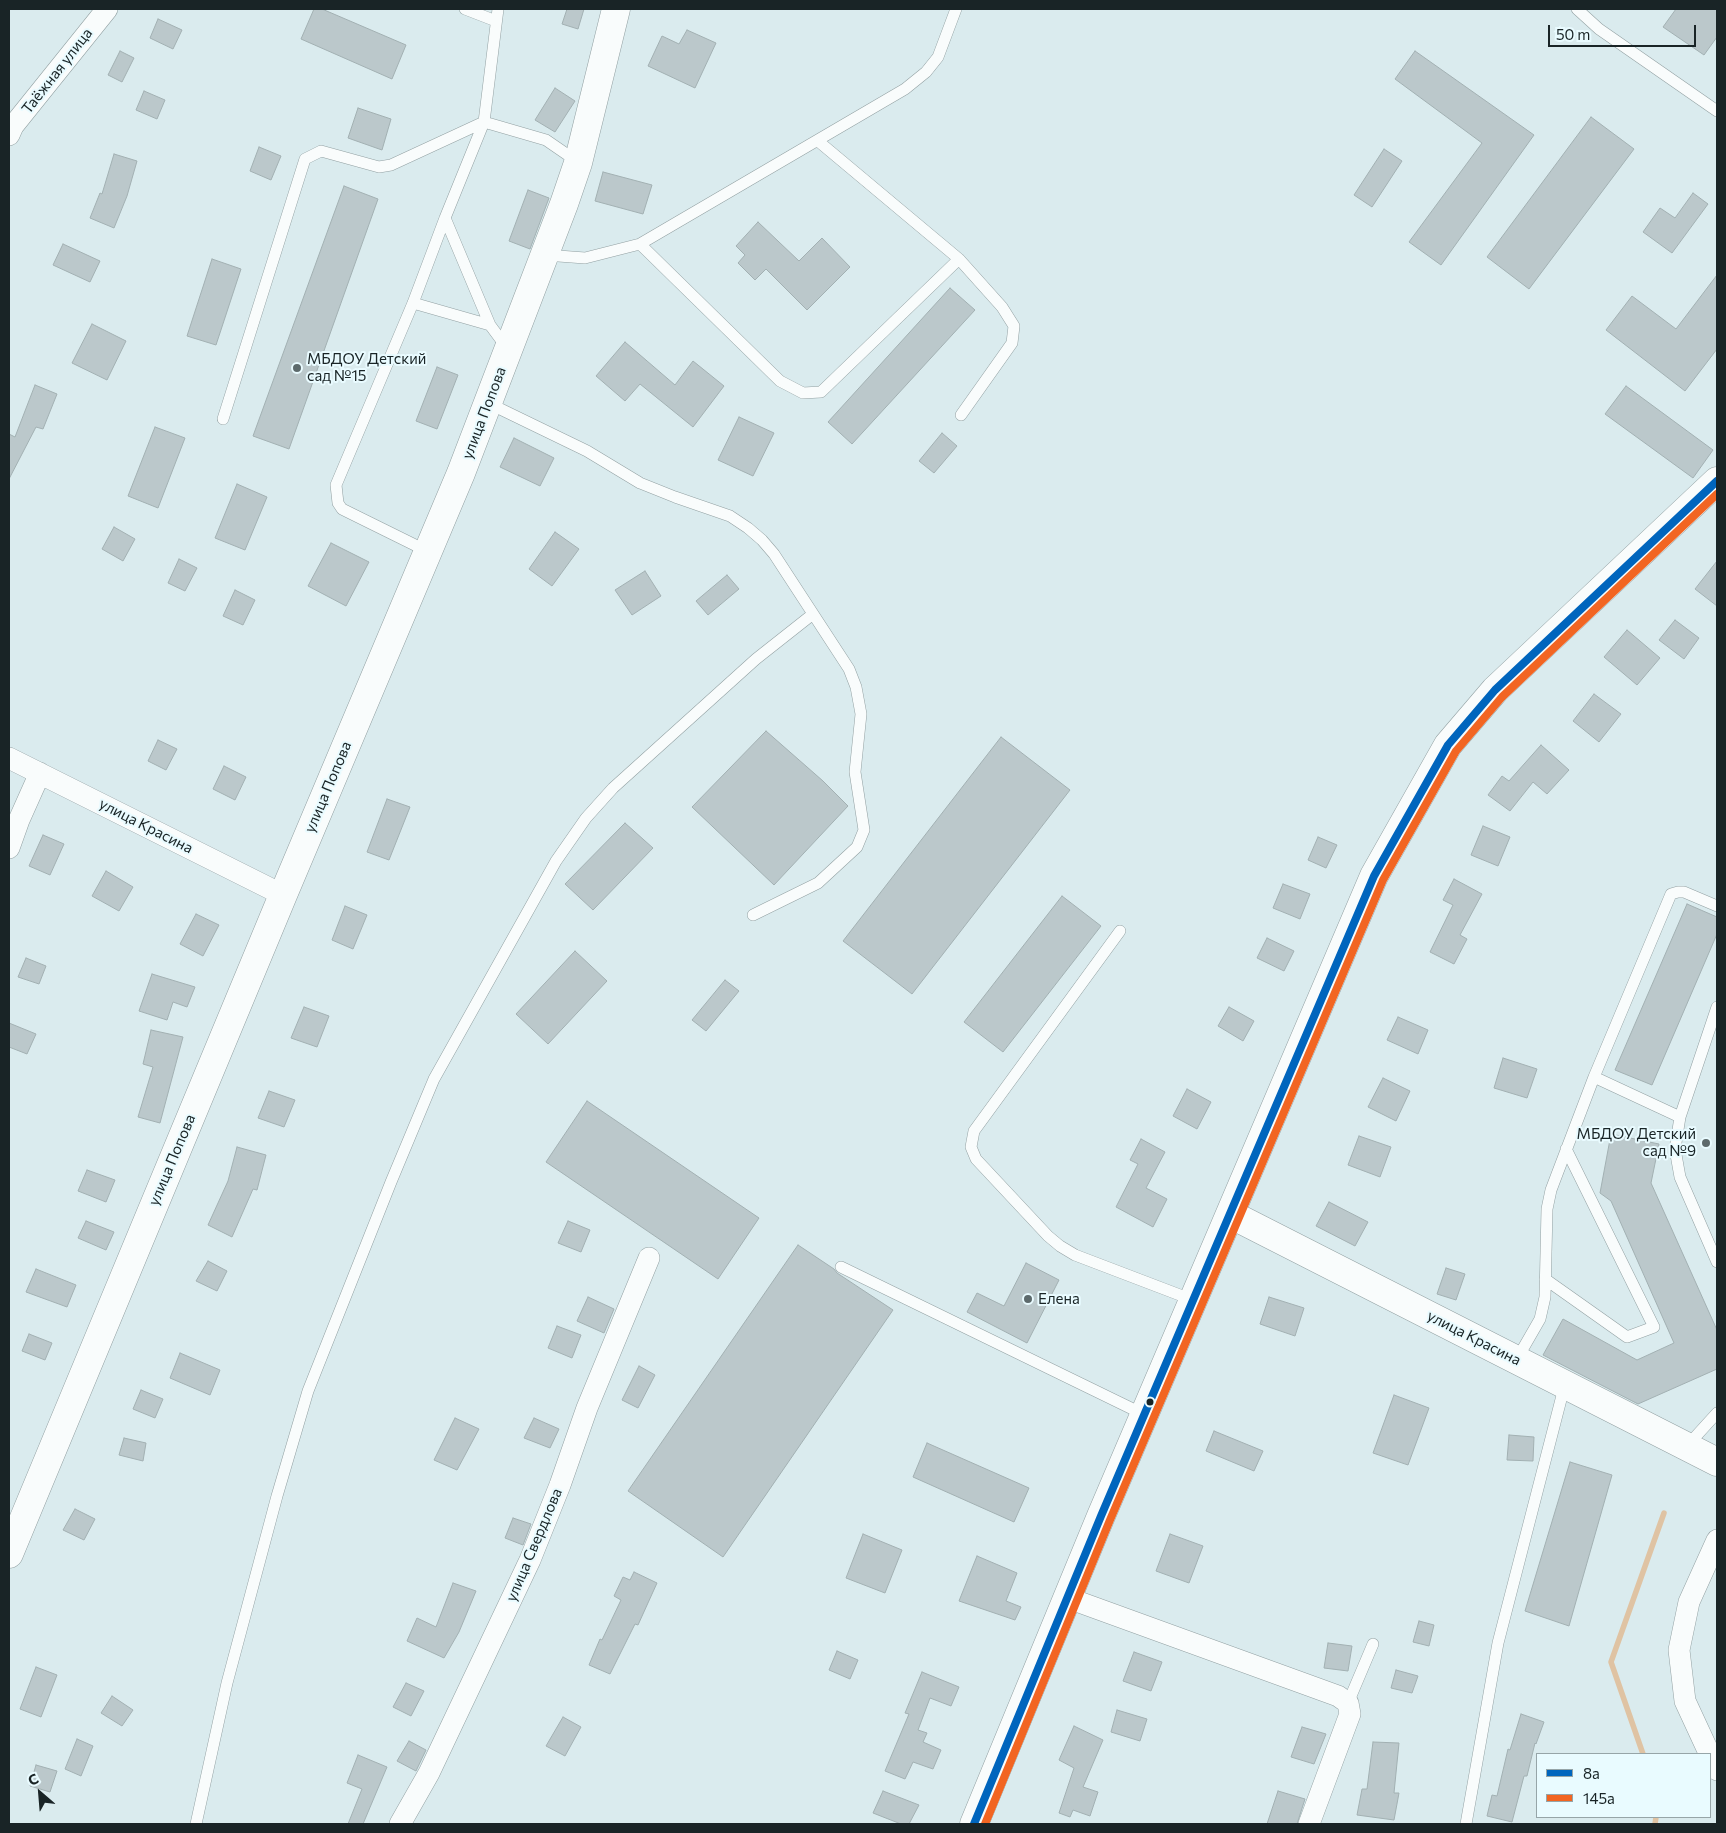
<!DOCTYPE html>
<html>
<head>
<meta charset="utf-8">
<style>
  body { margin:0 }
  #map { position:relative; width:1726px; height:1833px; overflow:hidden; background:#daebee; font-family:Commissioner,sans-serif }
  canvas { display:block }
  .frame { position:absolute; inset:0; border:10px solid #192426; pointer-events:none }
  .legend { position:absolute; left:1536px; top:1753px; width:175px; height:65px; box-sizing:border-box; background:#e9fbff; border:1px solid #96a5a8; margin:0; padding:6px 9px; list-style:none; font-size:15px; color:#192426 }
  .legend li { display:flex; align-items:center; gap:10px; height:25px }
  .legend b { width:25px; border:1px solid #96a5a8 }
  .north { position:absolute; left:15px; top:1768px; width:50px; height:50px; -webkit-text-stroke:4px #e9fbff; paint-order:stroke; rotate:333deg; font-size:14px; font-weight:700; line-height:20px; text-align:center; color:#192426 }
  .north::after { content:''; display:block; margin:auto; width:18px; height:22px; background:#192426; clip-path:polygon(50% 0,100% 100%,50% 72%,0 100%) }
  .scale { position:absolute; left:1548px; top:25px; width:148px; height:22px; box-sizing:border-box; border:2px solid #192426; border-top:0; padding-left:6px; font-size:15px; line-height:18px; white-space:nowrap; color:#192426; -webkit-text-stroke:4px #e9fbff; paint-order:stroke }
</style>
</head>
<body>
<div id="map">
<canvas width="1726" height="1833"></canvas>
<div class="frame"></div>
<ul class="legend">
<li><b style="height:6px;background:#0065bd"></b>8а</li>
<li><b style="height:6px;background:#f26522"></b>145а</li>
</ul>
<div class="north">С</div>
<div class="scale">50 m</div>
</div>
<script>
const g = document.querySelector('canvas').getContext('2d');
g.lineJoin = 'round';
const poly = rows => new Path2D(rows.map(r => 'M' + r).join(''));
function stroke(path, color, width, dash) { g.strokeStyle = color; g.lineWidth = width; g.lineCap = dash ? 'butt' : 'round'; g.setLineDash(dash || []); g.stroke(path); }
function fill(path, color) { g.fillStyle = color; g.fill(path, 'evenodd'); }
function label(font, color, halo, rows, align = 'center') {
  g.font = font + ' Commissioner,sans-serif'; g.lineWidth = 4; g.setLineDash([]); g.textBaseline = 'middle'; g.strokeStyle = halo; g.fillStyle = color; for (const [text, x, y, turn = 0] of rows) {
    g.save(); g.translate(x, y); g.rotate((+turn || 0) * Math.PI / 180); g.textAlign = isNaN(turn) ? turn : align; if (halo) g.strokeText(text, 0, 0); g.fillText(text, 0, 0); g.restore();
  }
}
stroke(poly([
  [1643,1754,1611,1662,1664,1513],
  [1655,1824,1656,1817]
]), '#dfc3a3', 5.5);
const building = poly([
  [314,9,322,9,406,45,392,79,301,39,314,9],
  [567,9,584,9,578,29,562,24,567,9],
  [1676,9,1717,9,1717,37,1704,55,1663,27,1676,9],
  [158,19,182,30,173,49,150,38,158,19],
  [687,30,716,43,695,88,648,66,662,36,679,44,687,30],
  [120,51,134,58,122,82,108,75,120,51],
  [1415,51,1534,135,1441,265,1409,242,1482,143,1395,79,1415,51],
  [555,88,575,101,555,132,535,120,555,88],
  [144,91,165,100,157,119,136,110,144,91],
  [358,108,391,119,382,150,348,138,358,108],
  [1591,117,1634,149,1529,289,1487,257,1591,117],
  [259,147,281,156,271,180,250,171,259,147],
  [1384,149,1402,161,1372,207,1354,195,1384,149],
  [114,154,137,161,127,196,114,228,90,218,100,193,102,194,114,154],
  [603,172,652,185,643,214,595,201,603,172],
  [344,186,378,199,289,449,253,436,344,186],
  [528,190,549,198,530,249,509,241,528,190],
  [1693,193,1708,204,1672,253,1643,232,1660,208,1675,218,1693,193],
  [758,222,799,261,822,238,850,267,807,310,766,269,755,280,738,263,745,255,736,246,758,222],
  [63,244,100,261,90,282,53,265,63,244],
  [212,259,241,269,216,345,187,336,212,259],
  [1717,275,1717,349,1685,391,1606,330,1632,296,1676,329,1717,275],
  [950,288,975,310,852,444,828,422,950,288],
  [92,324,126,341,107,380,72,363,92,324],
  [625,342,675,385,693,361,724,386,693,427,640,384,625,401,596,376,625,342],
  [437,367,458,375,437,429,416,421,437,367],
  [35,385,57,394,43,429,36,427,9,479,9,434,15,437,35,385],
  [1626,386,1713,450,1693,478,1605,414,1626,386],
  [739,417,774,433,753,476,718,460,739,417],
  [155,427,185,438,158,508,128,496,155,427],
  [942,433,957,446,934,473,919,461,942,433],
  [514,438,554,458,540,486,500,467,514,438],
  [237,484,267,497,245,550,215,538,237,484],
  [114,527,135,539,123,561,102,549,114,527],
  [555,532,579,549,552,586,529,569,555,532],
  [331,543,369,562,346,606,308,586,331,543],
  [179,559,197,568,185,591,168,583,179,559],
  [1717,561,1717,606,1695,589,1717,561],
  [645,571,661,596,632,615,615,590,645,571],
  [727,575,739,589,708,615,696,601,727,575],
  [235,590,255,600,243,625,223,616,235,590],
  [1675,620,1699,638,1684,659,1659,640,1675,620],
  [1627,630,1660,658,1637,685,1604,657,1627,630],
  [1594,694,1621,714,1599,742,1573,721,1594,694],
  [766,731,823,781,848,806,774,885,692,807,766,731],
  [1001,737,1070,790,912,994,843,941,1001,737],
  [158,740,177,749,166,770,148,761,158,740],
  [1541,745,1569,770,1547,794,1533,782,1510,811,1488,795,1502,776,1509,781,1541,745],
  [224,766,246,777,235,800,213,789,224,766],
  [387,799,410,807,389,860,367,852,387,799],
  [625,823,653,848,593,910,565,884,625,823],
  [1483,826,1510,837,1498,866,1471,855,1483,826],
  [43,835,64,844,50,875,29,866,43,835],
  [1318,837,1337,845,1326,868,1308,860,1318,837],
  [106,871,133,887,119,911,92,896,106,871],
  [1454,879,1482,894,1460,935,1467,939,1454,964,1430,952,1453,905,1443,900,1454,879],
  [1283,884,1310,894,1300,919,1273,908,1283,884],
  [1062,896,1101,926,1003,1052,964,1022,1062,896],
  [1687,904,1717,917,1717,934,1652,1085,1615,1070,1687,904],
  [345,906,367,915,353,949,332,940,345,906],
  [196,914,219,925,203,956,180,944,196,914],
  [1267,938,1294,951,1284,971,1257,958,1267,938],
  [575,951,607,981,548,1044,516,1014,575,951],
  [26,958,46,966,39,984,18,977,26,958],
  [152,974,195,987,187,1007,173,1002,167,1020,139,1011,152,974],
  [725,980,739,991,706,1031,692,1020,725,980],
  [304,1007,329,1016,317,1047,291,1038,304,1007],
  [1229,1007,1254,1021,1243,1041,1218,1026,1229,1007],
  [1398,1017,1428,1030,1418,1054,1387,1040,1398,1017],
  [9,1023,36,1034,27,1054,9,1047,9,1023],
  [151,1030,183,1037,160,1123,138,1117,153,1067,143,1064,151,1030],
  [1503,1058,1537,1069,1527,1098,1494,1088,1503,1058],
  [1383,1078,1410,1091,1396,1121,1368,1107,1383,1078],
  [1187,1089,1211,1102,1197,1129,1173,1116,1187,1089],
  [269,1091,295,1100,284,1127,258,1118,269,1091],
  [587,1101,759,1218,718,1279,546,1162,587,1101],
  [1611,1134,1659,1144,1651,1183,1717,1330,1717,1369,1638,1404,1543,1355,1563,1319,1637,1360,1674,1343,1611,1201,1600,1193,1611,1134],
  [1359,1136,1391,1147,1380,1177,1348,1165,1359,1136],
  [1141,1139,1165,1152,1146,1188,1167,1199,1153,1227,1116,1207,1138,1164,1130,1160,1141,1139],
  [237,1147,266,1155,257,1190,253,1189,232,1237,208,1225,228,1181,237,1147],
  [87,1170,115,1180,106,1202,78,1191,87,1170],
  [1329,1202,1368,1222,1355,1246,1316,1226,1329,1202],
  [86,1221,114,1232,106,1250,78,1238,86,1221],
  [568,1221,590,1230,581,1252,558,1243,568,1221],
  [798,1245,834,1269,837,1273,893,1310,723,1557,628,1491,798,1245],
  [208,1261,227,1271,217,1291,196,1281,208,1261],
  [1026,1263,1059,1280,1027,1343,967,1312,977,1293,1004,1306,1026,1263],
  [1446,1268,1465,1274,1456,1300,1437,1294,1446,1268],
  [36,1269,76,1285,67,1307,26,1292,36,1269],
  [588,1297,614,1309,604,1333,577,1321,588,1297],
  [1269,1297,1304,1308,1295,1336,1260,1324,1269,1297],
  [557,1326,581,1335,572,1358,548,1348,557,1326],
  [29,1334,52,1343,45,1360,22,1351,29,1334],
  [180,1353,220,1370,210,1395,170,1378,180,1353],
  [639,1366,655,1375,638,1408,622,1400,639,1366],
  [141,1390,163,1399,155,1418,133,1409,141,1390],
  [1394,1395,1429,1408,1408,1465,1373,1453,1394,1395],
  [455,1418,479,1429,457,1470,434,1460,455,1418],
  [534,1418,559,1429,550,1448,524,1438,534,1418],
  [1214,1431,1263,1451,1254,1471,1206,1451,1214,1431],
  [1509,1435,1534,1437,1533,1461,1507,1460,1509,1435],
  [124,1438,146,1443,143,1461,119,1455,124,1438],
  [927,1443,1029,1488,1014,1522,913,1477,927,1443],
  [1570,1462,1612,1475,1569,1626,1525,1611,1570,1462],
  [75,1509,95,1519,84,1540,63,1530,75,1509],
  [513,1518,531,1524,523,1545,505,1538,513,1518],
  [863,1534,902,1550,885,1593,846,1578,863,1534],
  [1170,1534,1203,1546,1189,1583,1156,1571,1170,1534],
  [977,1556,1017,1573,1006,1601,1021,1607,1015,1620,959,1601,977,1556],
  [634,1572,657,1583,638,1625,635,1624,610,1674,589,1665,600,1639,602,1640,621,1600,614,1596,623,1577,630,1580,634,1572],
  [453,1583,476,1591,459,1632,444,1658,407,1641,417,1618,436,1627,453,1583],
  [1419,1621,1434,1625,1429,1646,1413,1642,1419,1621],
  [1328,1643,1352,1646,1348,1671,1324,1668,1328,1643],
  [837,1651,858,1660,850,1679,829,1670,837,1651],
  [1134,1652,1162,1662,1151,1691,1123,1681,1134,1652],
  [36,1667,57,1675,41,1717,20,1709,36,1667],
  [1396,1670,1418,1676,1412,1693,1391,1688,1396,1670],
  [922,1672,959,1687,951,1706,930,1698,918,1730,927,1733,923,1742,941,1750,933,1769,913,1762,905,1779,885,1771,909,1714,905,1713,922,1672],
  [406,1683,424,1691,411,1716,393,1707,406,1683],
  [112,1696,133,1710,122,1726,101,1713,112,1696],
  [1117,1710,1147,1719,1140,1741,1111,1732,1117,1710],
  [1521,1714,1544,1722,1536,1744,1535,1743,1527,1776,1524,1776,1512,1822,1487,1816,1492,1795,1497,1796,1508,1749,1510,1750,1521,1714],
  [563,1717,581,1727,565,1756,546,1746,563,1717],
  [1074,1726,1103,1740,1083,1787,1098,1792,1090,1816,1073,1810,1070,1817,1059,1813,1074,1768,1059,1760,1074,1726],
  [1302,1727,1326,1734,1314,1764,1291,1757,1302,1727],
  [77,1739,93,1746,81,1776,65,1769,77,1739],
  [409,1741,426,1750,416,1771,397,1761,409,1741],
  [1373,1742,1399,1743,1394,1793,1399,1793,1394,1820,1357,1815,1362,1789,1367,1789,1373,1742],
  [358,1755,387,1767,363,1824,348,1824,362,1789,347,1783,358,1755],
  [36,1765,57,1771,50,1792,30,1786,36,1765],
  [883,1791,919,1805,909,1824,901,1824,873,1813,883,1791],
  [1278,1791,1305,1799,1297,1824,1267,1824,1278,1791]
]);
fill(building, '#bbc8cb');
stroke(building, '#a2b0b2', 1);
const lane = poly([
  [465,9,496,21],
  [1577,9,1599,29,1717,111],
  [818,141,959,259],
  [445,218,490,325,507,348],
  [640,244,780,381,803,393,821,392,959,259,1002,307,1014,326,1012,343,961,415],
  [545,255,585,258,640,244,905,89,926,72,938,57,956,9],
  [413,303,490,325],
  [488,403,587,451,640,483,675,497,730,516,748,528,762,540,774,554,849,669,856,687,861,714,855,772,864,830,857,847,818,883,753,915],
  [223,419,305,159,321,151,379,167,391,165,484,122,498,9],
  [427,551,342,509,338,503,336,485,413,303,445,218,484,122,546,140,578,162],
  [1120,931,974,1131,971,1147,976,1159,1048,1236,1060,1246,1075,1255,1193,1300],
  [1717,1007,1680,1117,1675,1149,1680,1177,1717,1262],
  [1594,1077,1680,1117],
  [841,1267,1145,1415],
  [1545,1279,1627,1337,1654,1327,1566,1149],
  [1517,1359,1540,1319,1545,1297,1547,1209,1551,1190,1594,1077,1671,894,1678,892,1684,892,1717,906],
  [1687,1446,1717,1413],
  [1348,1703,1373,1644],
  [196,1824,227,1683,277,1496,308,1391,391,1182,434,1079,556,861,586,818,613,788,756,659,813,614],
  [1466,1824,1498,1643,1565,1384]
]);
const street = poly([
  [9,135,13,126,107,9],
  [9,758,283,895],
  [9,848,19,820,40,773],
  [1717,1540,1689,1602,1679,1650,1685,1701,1717,1770],
  [1068,1598,1338,1696,1348,1703,1350,1714,1309,1824],
  [400,1824,429,1773,530,1560,560,1485,587,1408,649,1258]
]);
const secondary = poly([
  [1230,1214,1717,1462],
  [9,1554,283,895,461,473,564,204,578,163,616,9],
  [974,1824,1101,1516,1374,876,1448,745,1495,690,1717,481]
]);
stroke(lane, '#92a0a2', 12);
stroke(street, '#92a0a2', 22);
stroke(secondary, '#92a0a2', 29);
stroke(lane, '#f9fcfc', 11);
stroke(street, '#f9fcfc', 21);
stroke(secondary, '#f9fcfc', 28);
stroke(poly([
  [974,1824,1101,1516,1374,876,1448,745,1495,690,1717,481]
]), '#0065bd', 8);
stroke(poly([
  [985,1824,1110,1520,1383,880,1456,751,1502,697,1717,494]
]), '#f26522', 8);
for (const [x, y, r, color] of [
  [297,368,5,"#5d6a6c"],
  [1706,1143,5,"#5d6a6c"],
  [1028,1299,5,"#5d6a6c"],
  [1150,1402,4.5,"#192426"]
]) { const dot = new Path2D(); dot.arc(x, y, r, 0, 2 * Math.PI); g.fillStyle = color; g.fill(dot); stroke(dot, '#e9fbff', 2); }
label('15px', '#192426', '#e9fbff', [
  ["Таёжная улица",57,71,-52],
  ["улица Попова",484,413,-69],
  ["улица Попова",328,787,-67],
  ["улица Красина",146,826,27],
  ["улица Попова",172,1160,-67],
  ["улица Красина",1474,1338,27],
  ["улица Свердлова",534,1545,-67]
]);
label('15px', '#192426', '#e9fbff', [
  ["МБДОУ Детский",307,359],
  ["сад №15",307,376],
  ["МБДОУ Детский",1696,1134,"right"],
  ["сад №9",1696,1151,"right"],
  ["Елена",1038,1299]
], 'left');
</script>
</body>
</html>
